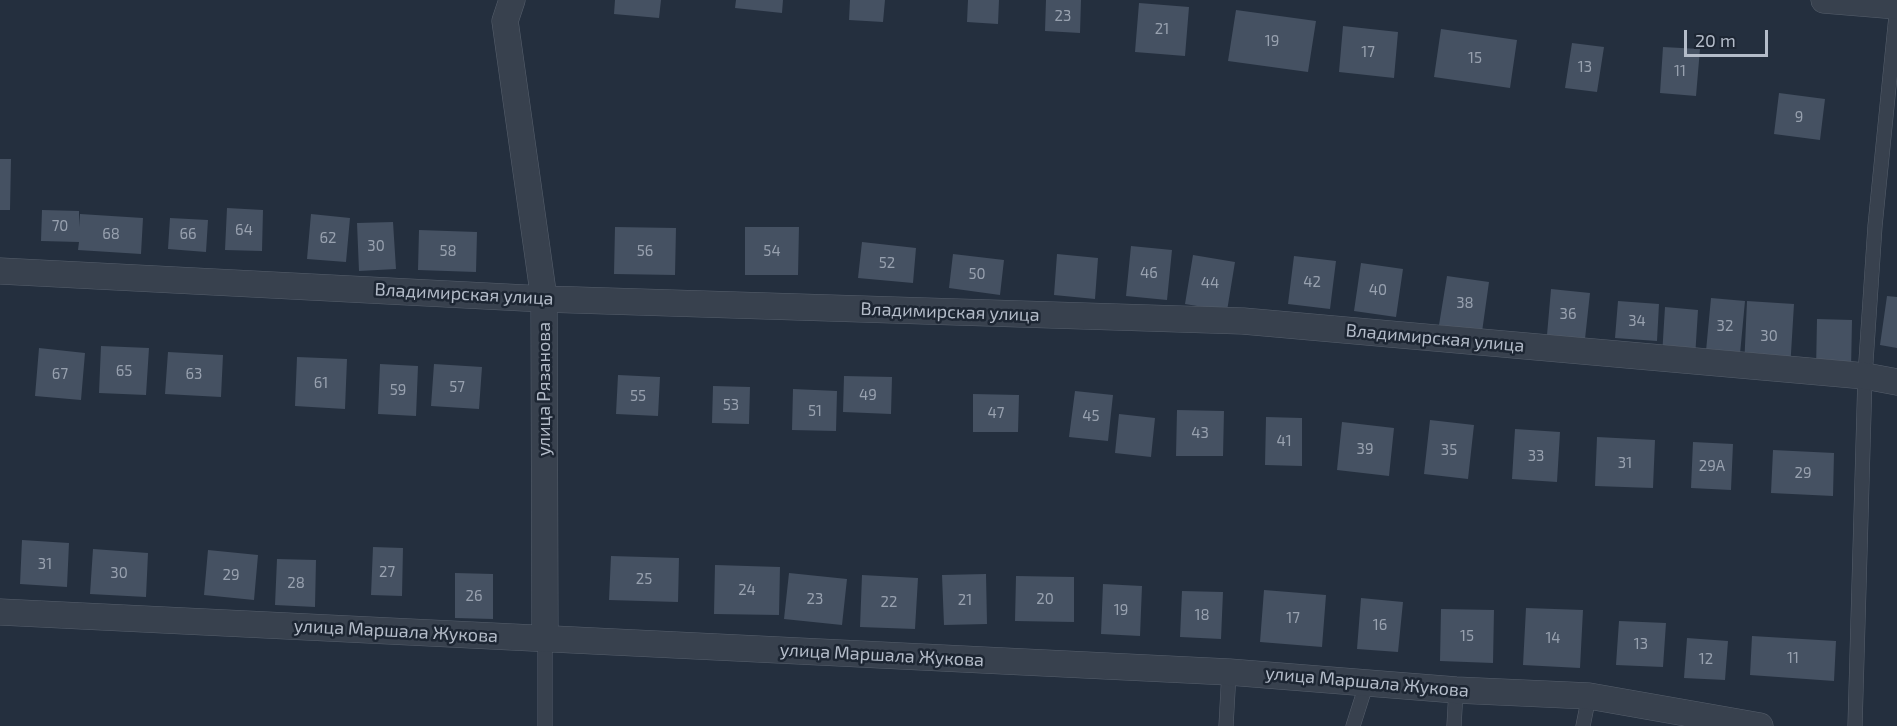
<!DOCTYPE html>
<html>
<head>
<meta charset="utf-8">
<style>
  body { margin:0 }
  #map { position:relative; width:1897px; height:726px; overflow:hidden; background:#242f3e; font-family:"Exo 2",sans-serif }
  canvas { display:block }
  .scale { position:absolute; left:1684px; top:30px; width:84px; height:27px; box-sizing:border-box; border:3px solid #b4bcc9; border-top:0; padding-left:8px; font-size:18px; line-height:21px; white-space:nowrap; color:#b4bcc9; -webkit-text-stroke:4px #1d2633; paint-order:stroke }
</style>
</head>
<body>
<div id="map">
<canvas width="1897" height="726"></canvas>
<div class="scale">20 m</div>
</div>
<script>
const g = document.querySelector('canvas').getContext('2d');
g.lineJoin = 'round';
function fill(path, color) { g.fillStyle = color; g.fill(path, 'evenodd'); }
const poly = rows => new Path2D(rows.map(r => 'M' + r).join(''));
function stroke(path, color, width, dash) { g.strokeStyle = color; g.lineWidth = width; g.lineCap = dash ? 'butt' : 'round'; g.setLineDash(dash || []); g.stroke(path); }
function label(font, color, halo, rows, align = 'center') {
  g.font = font + ' "Exo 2",sans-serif'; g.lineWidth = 5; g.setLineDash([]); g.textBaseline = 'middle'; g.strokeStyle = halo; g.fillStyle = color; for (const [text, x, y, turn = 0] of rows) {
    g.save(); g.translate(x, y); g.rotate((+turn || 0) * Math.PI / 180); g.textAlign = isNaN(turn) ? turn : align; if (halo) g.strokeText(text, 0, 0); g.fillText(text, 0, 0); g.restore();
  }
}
fill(poly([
  [615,0,661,0,659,18,614,14],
  [736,0,783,0,782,13,735,8],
  [850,0,885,0,883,22,849,20],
  [968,0,999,0,998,24,967,22],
  [1046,0,1081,0,1080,33,1045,31],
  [1139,3,1189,7,1185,56,1135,52],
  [1236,10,1316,21,1308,72,1228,61],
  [1343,26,1398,32,1394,78,1339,72],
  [1441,29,1517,40,1510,88,1434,77],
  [1572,43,1604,47,1597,92,1565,88],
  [1663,47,1700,49,1696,96,1660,93],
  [1779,93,1825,99,1820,140,1774,134],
  [0,159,11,159,10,210,0,210],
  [227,208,263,210,262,251,225,250],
  [42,210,79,211,79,227,80,214,143,218,141,254,78,250,79,242,41,241],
  [311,214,350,218,346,262,307,259],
  [170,218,208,220,206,252,168,249],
  [393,222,396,269,359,271,357,223],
  [615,227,676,228,675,275,614,274],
  [745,227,799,227,798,275,745,275],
  [419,230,477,232,476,272,418,270],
  [862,242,916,248,913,283,858,278],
  [1131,246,1172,250,1167,300,1126,296],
  [953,254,1004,260,1000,295,949,288],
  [1057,254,1098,258,1095,299,1054,295],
  [1193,255,1235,262,1227,311,1185,304],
  [1294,256,1336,261,1330,309,1288,304],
  [1361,263,1403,269,1396,317,1354,311],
  [1447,276,1489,282,1482,332,1439,325],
  [1551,289,1590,293,1585,339,1547,335],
  [1887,296,1897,297,1897,348,1880,345],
  [1711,298,1745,301,1740,354,1706,351],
  [1618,301,1659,304,1657,341,1615,338],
  [1747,301,1794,304,1790,370,1744,368],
  [1665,307,1698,310,1695,358,1662,356],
  [1817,319,1852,320,1851,371,1816,371],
  [101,346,149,348,146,395,99,393],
  [39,348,85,353,81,400,35,396],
  [168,352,223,355,221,397,165,394],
  [297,357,347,359,345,409,295,406],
  [380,364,418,366,416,416,378,414],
  [434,364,482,367,479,409,431,406],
  [618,375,660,377,658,416,616,414],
  [844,376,892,377,891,414,843,412],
  [713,386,750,387,749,424,712,423],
  [793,389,837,391,836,431,792,430],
  [1075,391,1113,395,1108,441,1069,437],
  [973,394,1019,395,1018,432,973,432],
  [1177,410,1224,411,1223,456,1176,456],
  [1119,414,1155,418,1151,457,1115,453],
  [1266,417,1302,418,1302,466,1265,465],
  [1430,420,1474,425,1468,479,1424,474],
  [1342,422,1394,428,1389,476,1337,470],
  [1515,429,1560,432,1557,482,1512,479],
  [1597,437,1655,440,1653,488,1595,486],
  [1693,442,1733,444,1731,490,1691,488],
  [1773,450,1834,453,1833,496,1771,493],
  [22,540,69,543,67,587,20,584],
  [373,547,403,548,402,596,371,595],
  [93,549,148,553,146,597,90,594],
  [208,550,258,555,254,600,204,595],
  [611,556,679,558,678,602,609,600],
  [277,559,316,560,315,607,275,605],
  [715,565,780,567,779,615,714,614],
  [455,573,493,574,493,619,455,618],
  [789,573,847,579,842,625,784,619],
  [986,574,987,624,944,625,942,575],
  [862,575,918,578,915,629,860,627],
  [1016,576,1074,577,1074,622,1015,621],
  [1103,584,1142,586,1140,636,1101,634],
  [1264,590,1326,595,1322,647,1260,642],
  [1182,591,1223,592,1221,639,1180,637],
  [1361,598,1403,602,1398,652,1357,649],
  [1526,608,1583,610,1580,668,1523,665],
  [1441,609,1494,610,1493,663,1440,661],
  [1619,621,1666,623,1663,667,1616,665],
  [1752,636,1836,641,1834,681,1750,675],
  [1687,638,1728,641,1725,680,1684,678]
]), '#455162');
const service = poly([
  [545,726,545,638],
  [1226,726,1229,672],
  [1353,726,1367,682],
  [1454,726,1456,690],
  [1583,726,1589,696],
  [1855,726,1865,376,1875,226,1897,6]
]);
const minor = poly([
  [512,0,505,21,544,299,545,638],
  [1824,0,1897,6],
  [0,271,544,299,1243,321,1865,376,1897,382],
  [0,612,1229,672,1456,690,1589,696,1760,726]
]);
stroke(service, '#565f6c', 15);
stroke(minor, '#565f6c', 27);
stroke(service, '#38414e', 14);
stroke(minor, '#38414e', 26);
label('15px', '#98a1af', null, [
  ["23",1063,16],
  ["21",1162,29],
  ["19",1272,41],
  ["17",1368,52],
  ["15",1475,58],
  ["13",1585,67],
  ["11",1680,71],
  ["9",1799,117],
  ["70",60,226],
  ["64",244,230],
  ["68",111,234],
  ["66",188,234],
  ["62",328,238],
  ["30",376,246],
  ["58",448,251],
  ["56",645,251],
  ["54",772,251],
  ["52",887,263],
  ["46",1149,273],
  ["50",977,274],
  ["42",1312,282],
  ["44",1210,283],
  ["40",1378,290],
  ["38",1465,303],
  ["36",1568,314],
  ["34",1637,321],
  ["32",1725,326],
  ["30",1769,336],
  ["65",124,371],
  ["67",60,374],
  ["63",194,374],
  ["61",321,383],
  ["57",457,387],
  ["59",398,390],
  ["49",868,395],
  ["55",638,396],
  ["53",731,405],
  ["51",815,411],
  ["47",996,413],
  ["45",1091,416],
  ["43",1200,433],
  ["41",1284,441],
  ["39",1365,449],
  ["35",1449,450],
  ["33",1536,456],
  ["31",1625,463],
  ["29А",1712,466],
  ["29",1803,473],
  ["31",45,564],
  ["27",387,572],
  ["30",119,573],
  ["29",231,575],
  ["25",644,579],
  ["28",296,583],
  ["24",747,590],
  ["26",474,596],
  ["23",815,599],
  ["20",1045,599],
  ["21",965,600],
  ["22",889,602],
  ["19",1121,610],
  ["18",1202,615],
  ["17",1293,618],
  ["16",1380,625],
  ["15",1467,636],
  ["14",1553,638],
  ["13",1641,644],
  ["11",1793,658],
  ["12",1706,659]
]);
label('18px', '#b4bcc9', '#1d2633', [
  ["Владимирская улица",464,294,3],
  ["Владимирская улица",950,312,2],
  ["Владимирская улица",1435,338,5],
  ["улица Рязанова",544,389,-90],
  ["улица Маршала Жукова",396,631,3],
  ["улица Маршала Жукова",882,655,3],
  ["улица Маршала Жукова",1367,682,5]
]);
</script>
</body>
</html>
